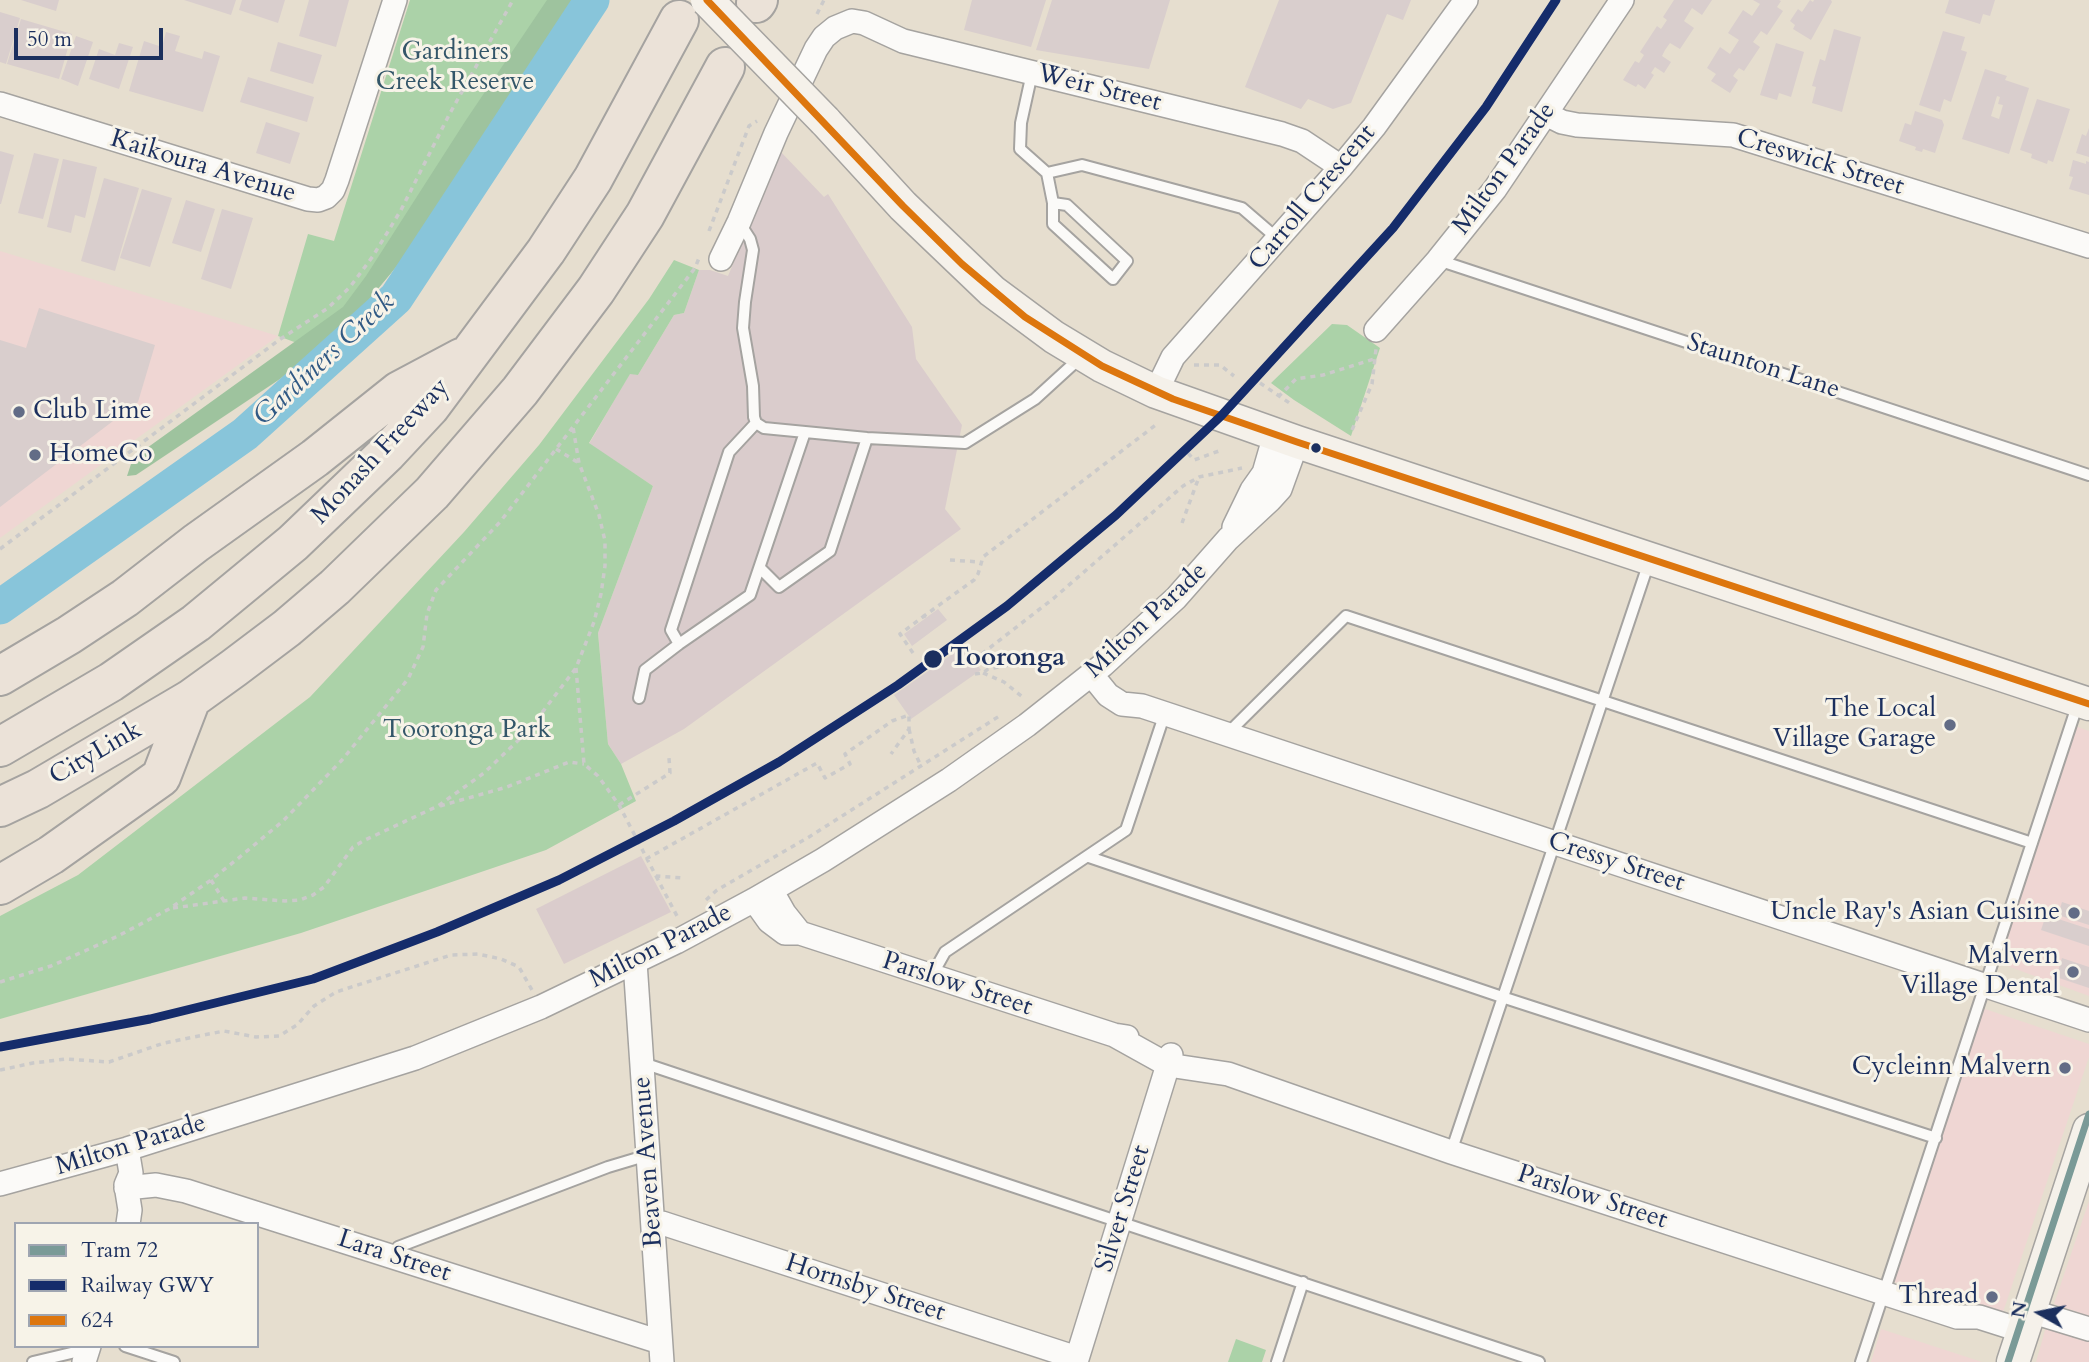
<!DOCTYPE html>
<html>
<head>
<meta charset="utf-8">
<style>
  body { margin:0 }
  #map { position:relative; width:2089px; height:1362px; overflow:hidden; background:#e6decf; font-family:Cardo,serif }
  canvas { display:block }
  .legend { position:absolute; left:14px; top:1222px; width:245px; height:126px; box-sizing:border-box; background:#f7f3e8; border:2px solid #9fa5b1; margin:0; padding:9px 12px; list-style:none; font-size:21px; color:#1b2f5e }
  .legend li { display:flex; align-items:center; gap:14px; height:35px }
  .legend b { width:35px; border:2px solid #9fa5b1 }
  .north { position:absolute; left:2005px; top:1278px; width:70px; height:70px; -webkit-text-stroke:5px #f7f3e8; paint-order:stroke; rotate:279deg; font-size:19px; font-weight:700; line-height:28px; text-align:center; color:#1b2f5e }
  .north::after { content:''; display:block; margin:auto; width:24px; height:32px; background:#1b2f5e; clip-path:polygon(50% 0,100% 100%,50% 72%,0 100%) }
  .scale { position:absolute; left:14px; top:28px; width:149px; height:32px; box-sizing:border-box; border:4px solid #1b2f5e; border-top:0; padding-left:9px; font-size:21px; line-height:24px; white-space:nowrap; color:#1b2f5e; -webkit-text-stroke:5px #f7f3e8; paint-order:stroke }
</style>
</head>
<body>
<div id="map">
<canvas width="2089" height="1362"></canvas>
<ul class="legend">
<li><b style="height:9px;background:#7a9a97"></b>Tram 72</li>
<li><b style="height:9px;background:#152c6b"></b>Railway GWY</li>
<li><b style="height:9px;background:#dd760e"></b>624</li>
</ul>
<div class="north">N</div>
<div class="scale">50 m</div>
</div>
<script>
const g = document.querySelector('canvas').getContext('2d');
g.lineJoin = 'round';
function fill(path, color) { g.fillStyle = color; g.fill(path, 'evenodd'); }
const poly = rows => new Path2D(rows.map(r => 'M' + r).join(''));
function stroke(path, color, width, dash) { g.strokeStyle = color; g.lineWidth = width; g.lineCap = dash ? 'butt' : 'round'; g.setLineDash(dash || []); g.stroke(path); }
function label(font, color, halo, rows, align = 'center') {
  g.font = font + ' Cardo,serif'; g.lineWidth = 6; g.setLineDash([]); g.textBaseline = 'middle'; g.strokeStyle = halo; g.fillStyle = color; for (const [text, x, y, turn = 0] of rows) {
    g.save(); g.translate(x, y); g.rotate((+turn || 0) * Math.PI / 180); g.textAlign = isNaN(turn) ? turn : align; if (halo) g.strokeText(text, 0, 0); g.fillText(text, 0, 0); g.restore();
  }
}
fill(poly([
  [0,251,278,336,0,538],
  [2075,726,2089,731,2089,996,1991,960],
  [1982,1008,2089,1044,2089,1057,2001,1318,1892,1281],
  [2089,1201,2089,1316,2054,1304],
  [2046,1327,2089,1339,2089,1362,2036,1362],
  [1881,1329,1982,1362,1871,1362]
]), '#efd6d3');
fill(poly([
  [780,151,824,197,828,194,912,327,916,359,962,425,945,509,961,529,684,729,621,764,608,744,598,633,653,486,589,444,630,373,638,375,674,315,684,313,699,270,710,270,728,276],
  [641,856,671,912,564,964,536,909]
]), '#dacccc');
fill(poly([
  [410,0,576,0,457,181,396,267,352,320,316,350,278,336,308,234,334,241],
  [674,260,699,270,684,313,674,315,638,375,630,374,589,443,653,486,598,633,608,744,621,764,636,801,546,850,301,933,0,1019,0,916,78,875,310,697,464,532,539,445,649,299],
  [1332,324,1347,325,1380,348,1351,436,1294,400,1271,383],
  [1236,1339,1266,1350,1262,1362,1228,1362]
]), '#abd2a8');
fill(poly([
  [547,0,576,0,457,181,396,267,352,320,280,379,136,475,127,476,133,458,343,307,366,276,466,120]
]), '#9ec39e');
stroke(poly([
  [0,607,245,434,396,298,592,0]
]), '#88c5da', 35);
fill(poly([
  [21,0,59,0,56,11],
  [184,0,236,0,231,15],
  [242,0,285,0,278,23,239,10],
  [309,0,349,0,336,47,299,36],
  [972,0,1046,0,1031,47,964,30],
  [1052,0,1170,0,1149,69,1036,50],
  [1279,0,1411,0,1403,20,1387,14,1351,103,1333,109,1308,99,1301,109,1245,87],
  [1674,0,1712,0,1702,15,1692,8,1684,21,1694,28,1680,49,1670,43,1665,50,1662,56,1671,62,1664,73,1655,67,1651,73,1654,75,1645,89,1638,84,1636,87,1623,80,1635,61,1639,63,1644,55,1640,52,1657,26,1661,29,1667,20,1663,17],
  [1753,0,1779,0,1781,1,1777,7,1783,11,1767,35,1761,31,1753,42,1760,47,1744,71,1739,68,1735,73,1733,76,1738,80,1730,93,1711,81,1716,74,1707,68,1720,47,1730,54,1739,40,1728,33,1743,10,1752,16,1760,4],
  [1810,0,1813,2,1814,0,1831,0,1832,2,1811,40,1793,29,1795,25,1790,21,1798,9,1802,12],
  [1949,0,1995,0,1990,16,1983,14,1980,24,1945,13],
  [0,12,20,18,6,64,0,62],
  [21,19,72,34,59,79,7,64],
  [1834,29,1861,37,1842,112,1812,103,1816,87,1812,86,1820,59,1825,61],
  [1943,31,1965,37,1961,50,1967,52,1951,102,1944,99,1940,112,1919,105],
  [166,32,180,36,175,51,202,59,204,51,220,56,203,112,129,91,144,41,162,47],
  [76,36,93,42,78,86,61,79],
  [278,42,322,55,313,84,270,71],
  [119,43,133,47,119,89,89,79,99,49,115,55],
  [1776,43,1804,52,1791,97,1779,93,1777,100,1760,95],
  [1985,69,2007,76,2005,80,2029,88,2009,154,1962,139],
  [1997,96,2000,97,1998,104,2003,105,1999,119,1991,116],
  [248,77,314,97,307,122,240,102],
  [2037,99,2070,109,2053,162,2048,160,2047,164,2031,158,2032,154,2020,150],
  [1915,111,1942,120,1944,125,1935,153,1923,149,1922,152,1915,150,1916,147,1899,141,1905,123,1911,125],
  [266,122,300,133,290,164,256,153],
  [2089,128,2089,157,2076,153,2082,134,2086,136],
  [0,151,14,155,1,204,0,204],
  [34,153,59,159,43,219,18,213],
  [63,159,97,167,85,218,75,215,71,233,47,227],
  [2073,160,2086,164,2086,161,2089,162,2089,195,2069,189,2073,177,2069,176],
  [104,178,139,188,115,271,81,261],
  [142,189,172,198,150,267,120,258],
  [186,200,215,209,201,252,172,243],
  [222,209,253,218,231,289,201,279],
  [39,308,155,345,138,402,0,507,0,340,26,348],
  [938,609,947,620,912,646,904,634],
  [964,646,981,670,911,719,894,695],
  [2062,902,2089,911,2089,925,2058,915],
  [2046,915,2089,929,2089,946,2041,930],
  [2062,958,2089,967,2089,988,2056,977]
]), '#d9cecd');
const service = poly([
  [1032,73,1021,123,1020,149,1047,173,1082,165,1242,208,1278,239],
  [1047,173,1053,203,1053,224,1113,279,1127,261,1067,205,1053,203],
  [739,222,750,239,753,250,745,302,743,328,753,386,754,417,756,423,764,428,867,438,965,443,1035,399,1081,357],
  [1438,260,2089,475],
  [756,423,729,452,671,630,679,644,750,595,805,432],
  [760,568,779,587,830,551,867,438],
  [639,698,645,670,679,644],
  [1227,734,1346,616,2032,843],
  [1089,857,1502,997,1936,1138],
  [931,977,945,952,1126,830,1165,713],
  [643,1063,1539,1362],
  [1451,1152,1649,562],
  [398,1247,608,1167,648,1155],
  [125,1346,174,1362],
  [33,1362,88,1349],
  [1277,1362,1303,1282],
  [1861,1362,2078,703]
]);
const minor = poly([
  [0,104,308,199,318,200,326,197,333,190,337,180,395,0],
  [1546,114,1562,122,1577,125,1733,135,2089,246],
  [721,259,739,222,776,133,816,49,824,37,835,28,852,21,864,23,903,41,1282,134,1302,141,1341,167],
  [1376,330,1438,260,1495,189,1622,0],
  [1156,392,1173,357,1341,167,1374,127,1466,0],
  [1234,527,1252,490,1264,473,1275,435],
  [1091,674,1108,695,1122,704,1142,706,2089,1020],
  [771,890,784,913,800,933],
  [754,900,769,921,785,933,800,933,1114,1035,1127,1037],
  [635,962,662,1362],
  [1114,1035,1168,1065,1228,1074,1451,1152,1957,1317,1979,1317,2023,1331],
  [127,1149,131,1173,126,1185,130,1210,128,1224],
  [0,1184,127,1149,415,1058,541,1007,676,942,754,900,823,860,949,780,1027,725,1103,665,1176,598,1228,539,1270,500,1280,489,1297,442],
  [126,1188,156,1185,186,1191,660,1342],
  [653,1223,662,1223,1077,1358],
  [2030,1311,2089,1329],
  [84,1362,89,1346],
  [1076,1362,1171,1055]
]);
const secondary = poly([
  [825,121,903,206,992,291,1054,337,1102,366,1156,392,1297,442,2089,704],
  [2013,1362,2089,1130]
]);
const motorway = poly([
  [756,3,758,0],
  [0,676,69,635,125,598,196,543,315,458,399,391,461,358],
  [0,747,111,682,196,623,293,543,387,453,430,407,546,251,593,179,679,20],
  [0,807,38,789,191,699,234,668,287,628,335,587,432,493,520,391,596,290,645,215,725,67],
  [0,885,51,855,161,777,191,699]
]);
stroke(service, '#a5a3a0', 14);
stroke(minor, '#a5a3a0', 26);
stroke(secondary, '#a5a3a0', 35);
stroke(motorway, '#a5a3a0', 42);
stroke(poly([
  [817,14,824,0],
  [709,231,749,126,757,121],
  [1194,365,1220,365,1234,376],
  [1260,383,1291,404],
  [1278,397,1296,379,1323,375,1374,359],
  [1352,430,1372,384,1376,349],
  [556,449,579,463],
  [1188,453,1194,460,1219,451],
  [1182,523,1199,477],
  [0,549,279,340,328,308,350,287,373,256,401,210,449,115,513,0],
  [950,560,980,562],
  [925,618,924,616,974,580,978,574,983,557,1157,424],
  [913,653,900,634,924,616],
  [974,660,1054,598,1183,486,1199,477,1242,468],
  [576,668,584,764,598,776,619,805,656,876,682,878],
  [983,673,1004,682,1025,699],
  [975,674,983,673,988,669,1021,663],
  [909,729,914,751,921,766],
  [619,805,670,773,669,758],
  [440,806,507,787,569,762,584,764],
  [646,859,817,763,825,778,850,764,845,754,892,721,909,715,909,729,891,754],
  [656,876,677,916],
  [211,880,224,901],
  [706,900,717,890,809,837,1001,715],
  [173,908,245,898,285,901,300,900,313,895,324,887,353,847,365,840,438,806,484,773,528,731,576,668,594,622,601,594,605,566,605,541,599,515,579,463,573,427],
  [0,982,51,966,118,936,169,909,211,880,241,856,283,821,313,790,342,760,408,679,423,647,427,614,436,590,500,522,695,268,699,258],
  [0,1070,33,1063,66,1059,109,1062,164,1043,224,1031,256,1037,279,1036,297,1025,314,1006,336,992,451,955,478,954,501,959,519,967,532,990]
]), '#cbcaca', 3.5, [5, 5]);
stroke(service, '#fbfaf8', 10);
stroke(minor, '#fbfaf8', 23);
stroke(secondary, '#f5f1ea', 32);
stroke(motorway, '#ebe2d8', 38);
const secondaryBridge = poly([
  [707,0,825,121]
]);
stroke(secondaryBridge, '#a5a3a0', 35, []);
stroke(secondaryBridge, '#f5f1ea', 32);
stroke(poly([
  [707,0,903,206,962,264,1025,317,1102,366,1173,399,1297,442,2089,704]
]), '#dd760e', 7);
stroke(poly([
  [0,1047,150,1019,313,979,437,932,559,880,674,821,779,762,898,685,1007,606,1116,515,1221,416,1393,228,1486,107,1556,0]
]), '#152c6b', 9);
stroke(poly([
  [2008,1362,2089,1114]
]), '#7a9a97', 7);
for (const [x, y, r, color] of [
  [19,412,7,"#626c86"],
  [1316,448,6,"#1b2f5e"],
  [35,455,7,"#626c86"],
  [933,659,10,"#1b2f5e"],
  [1950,725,7,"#626c86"],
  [2074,913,7,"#626c86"],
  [2073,972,7,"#626c86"],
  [2065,1068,7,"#626c86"],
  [1992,1297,7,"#626c86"]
]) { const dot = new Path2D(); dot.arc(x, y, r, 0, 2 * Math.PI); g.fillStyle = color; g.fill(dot); stroke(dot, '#f7f3e8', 2.5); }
label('26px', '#335669', '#f7f3e8', [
  ["Gardiners",455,53],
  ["Creek Reserve",455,83],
  ["Tooronga Park",467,731]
]);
label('26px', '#1b2f5e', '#f7f3e8', [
  ["Weir Street",1099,89,14],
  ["Creswick Street",1820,163,17],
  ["Kaikoura Avenue",203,167,17],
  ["Milton Parade",1505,169,-54],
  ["Carroll Crescent",1313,198,-50],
  ["Staunton Lane",1763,367,18],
  ["Monash Freeway",381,452,-47],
  ["Milton Parade",1147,621,-43],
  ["CityLink",96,754,-30],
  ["Cressy Street",1616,863,18],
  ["Milton Parade",661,947,-27],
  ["Parslow Street",957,985,18],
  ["Milton Parade",131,1146,-17],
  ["Beaven Avenue",649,1162,-94],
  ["Parslow Street",1592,1198,18],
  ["Silver Street",1124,1209,-73],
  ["Lara Street",394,1257,18],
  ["Hornsby Street",865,1289,18]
]);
label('26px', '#1b2f5e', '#f7f3e8', [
  ["Club Lime",33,412,"left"],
  ["HomeCo",49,455,"left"],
  ["The Local",1936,710],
  ["Village Garage",1936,740],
  ["Uncle Ray's Asian Cuisine",2060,913],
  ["Malvern",2059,957],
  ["Village Dental",2059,987],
  ["Cycleinn Malvern",2051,1068],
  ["Thread",1978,1297]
], 'right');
label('bold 26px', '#1b2f5e', '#f7f3e8', [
  ["Tooronga",950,659]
], 'left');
label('italic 28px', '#305984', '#f7f3e8', [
  ["Gardiners Creek",325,360,-43]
]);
</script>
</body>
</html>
